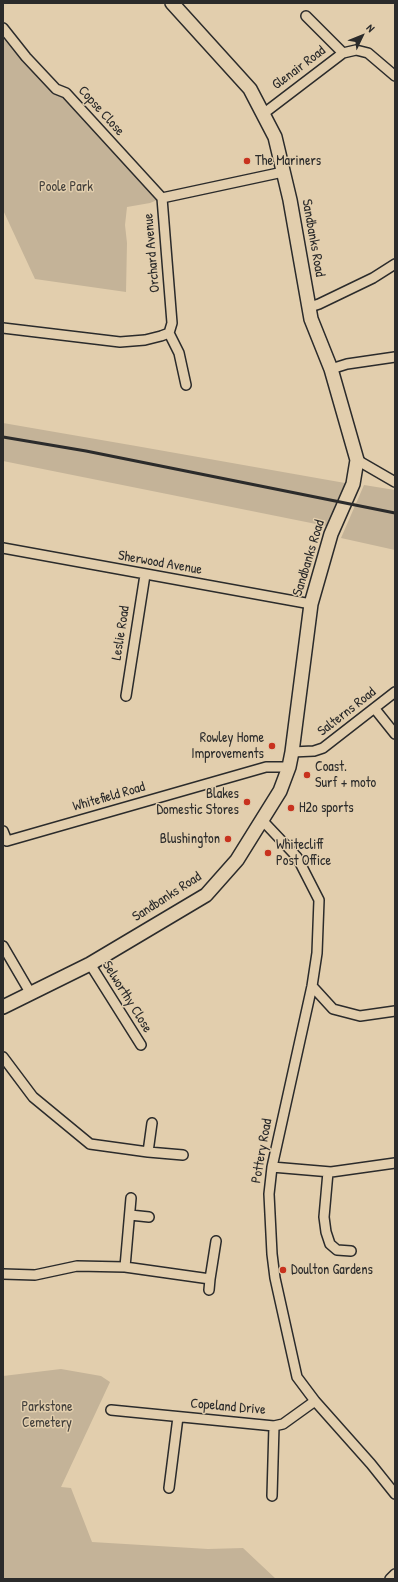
<!DOCTYPE html>
<html>
<head>
<meta charset="utf-8">
<style>
  body { margin:0 }
  #map { position:relative; width:398px; height:1582px; overflow:hidden; background:#e2cead; font-family:"Patrick Hand",sans-serif }
  canvas { display:block }
  .frame { position:absolute; inset:0; border:4px solid #2b2b2b; pointer-events:none }
  .north { position:absolute; left:342px; top:16px; width:40px; height:40px; -webkit-text-stroke:3px #e2cead; paint-order:stroke; rotate:47deg; font-size:11px; font-weight:700; line-height:16px; text-align:center; color:#2b2b2b }
  .north::after { content:''; display:block; margin:auto; width:14px; height:18px; background:#2b2b2b; clip-path:polygon(50% 0,100% 100%,50% 72%,0 100%) }
</style>
</head>
<body>
<div id="map">
<canvas width="398" height="1582"></canvas>
<div class="frame"></div>
<div class="north">N</div>
</div>
<script>
const g = document.querySelector('canvas').getContext('2d');
g.lineJoin = 'round';
function fill(path, color) { g.fillStyle = color; g.fill(path, 'evenodd'); }
const poly = rows => new Path2D(rows.map(r => 'M' + r).join(''));
function stroke(path, color, width, dash) { g.strokeStyle = color; g.lineWidth = width; g.lineCap = dash ? 'butt' : 'round'; g.setLineDash(dash || []); g.stroke(path); }
function label(font, color, halo, rows, align = 'center') {
  g.font = font + ' "Patrick Hand",sans-serif'; g.lineWidth = 3; g.setLineDash([]); g.textBaseline = 'middle'; g.strokeStyle = halo; g.fillStyle = color; for (const [text, x, y, turn = 0] of rows) {
    g.save(); g.translate(x, y); g.rotate((+turn || 0) * Math.PI / 180); g.textAlign = isNaN(turn) ? turn : align; if (halo) g.strokeText(text, 0, 0); g.fillText(text, 0, 0); g.restore();
  }
}
fill(poly([
  [3,28,162,198,150,203,127,207,125,225,127,243,126,292,35,279,3,210],
  [3,423,136,446,345,483,326,526,3,461],
  [364,485,395,490,395,550,341,538],
  [61,1369,101,1376,110,1382,61,1487,71,1488,92,1542,208,1549,243,1548,276,1579,3,1579,3,1376]
]), '#c4b398');
const minor = poly([
  [306,16,343,53],
  [3,28,26,57,56,89,66,93,162,198],
  [263,114,343,53,356,50,368,53,395,76],
  [310,307,319,304,373,278,395,264],
  [3,328,120,342,145,340,161,336,169,333],
  [331,369,347,364,395,357],
  [186,385,179,353,169,333,172,323,162,198,283,172],
  [357,460,395,482],
  [3,548,311,604],
  [126,696,145,575],
  [375,709,395,734],
  [292,752,314,751,323,748,395,692],
  [262,820,297,857,319,900,317,953,312,986,272,1167,269,1194,272,1254,275,1278,297,1377,315,1401,371,1464,395,1494],
  [3,831,7,841,266,767,289,767],
  [3,946,31,994],
  [90,964,141,1045],
  [312,986,333,1009,360,1016,395,1011],
  [3,1057,33,1097,90,1144,148,1152,183,1155],
  [148,1152,152,1123],
  [272,1167,331,1172,395,1163],
  [328,1172,324,1217,326,1232,330,1244,337,1250,351,1251],
  [130,1215,149,1217],
  [125,1267,131,1198],
  [3,1274,35,1275,77,1266,125,1267,210,1279,209,1290],
  [210,1279,216,1241],
  [111,1410,274,1426,283,1424,315,1401],
  [169,1488,178,1417],
  [272,1496,274,1426],
  [390,1579,395,1574]
]);
const secondary = poly([
  [3,1007,90,964,206,895,237,860,280,791,289,767,292,752,311,604,331,534,353,484,357,460,331,369,311,319,290,200,275,137,250,89,172,3]
]);
stroke(minor, '#2b2b2b', 12);
stroke(secondary, '#2b2b2b', 16);
stroke(minor, '#e2cead', 9);
stroke(secondary, '#e2cead', 13);
stroke(poly([
  [3,437,86,451,395,513]
]), '#2b2b2b', 3);
for (const [x, y, r, color] of [
  [247,161,4,"#c8321e"],
  [272,746,4,"#c8321e"],
  [307,775,4,"#c8321e"],
  [247,802,4,"#c8321e"],
  [291,808,4,"#c8321e"],
  [228,839,4,"#c8321e"],
  [268,853,4,"#c8321e"],
  [283,1270,4,"#c8321e"]
]) { const dot = new Path2D(); dot.arc(x, y, r, 0, 2 * Math.PI); g.fillStyle = color; g.fill(dot); stroke(dot, '#e2cead', 1.5); }
label('14px', '#2b2b2b', '#e2cead', [
  ["Glenair Road",299,68,-37],
  ["Copse Close",101,111,48],
  ["Sandbanks Road",313,238,80],
  ["Orchard Avenue",152,253,-95],
  ["Sandbanks Road",309,558,-73],
  ["Sherwood Avenue",160,563,10],
  ["Leslie Road",121,633,-81],
  ["Salterns Road",347,712,-38],
  ["Whitefield Road",109,797,-16],
  ["Sandbanks Road",167,897,-33],
  ["Selworthy Close",127,997,58],
  ["Pottery Road",262,1151,-80],
  ["Copeland Drive",228,1407,5]
]);
label('14px', '#2b2b2b', '#e2cead', [
  ["The Mariners",255,161],
  ["Rowley Home",264,738,"right"],
  ["Improvements",264,754,"right"],
  ["Coast.",315,767],
  ["Surf + moto",315,783],
  ["Blakes",239,794,"right"],
  ["Domestic Stores",239,810,"right"],
  ["H2o sports",299,808],
  ["Blushington",220,839,"right"],
  ["Whitecliff",276,845],
  ["Post Office",276,861],
  ["Doulton Gardens",291,1270]
], 'left');
label('14px', '#423f3b', '#e2cead', [
  ["Poole Park",66,187],
  ["Parkstone",47,1407],
  ["Cemetery",47,1423]
]);
</script>
</body>
</html>
